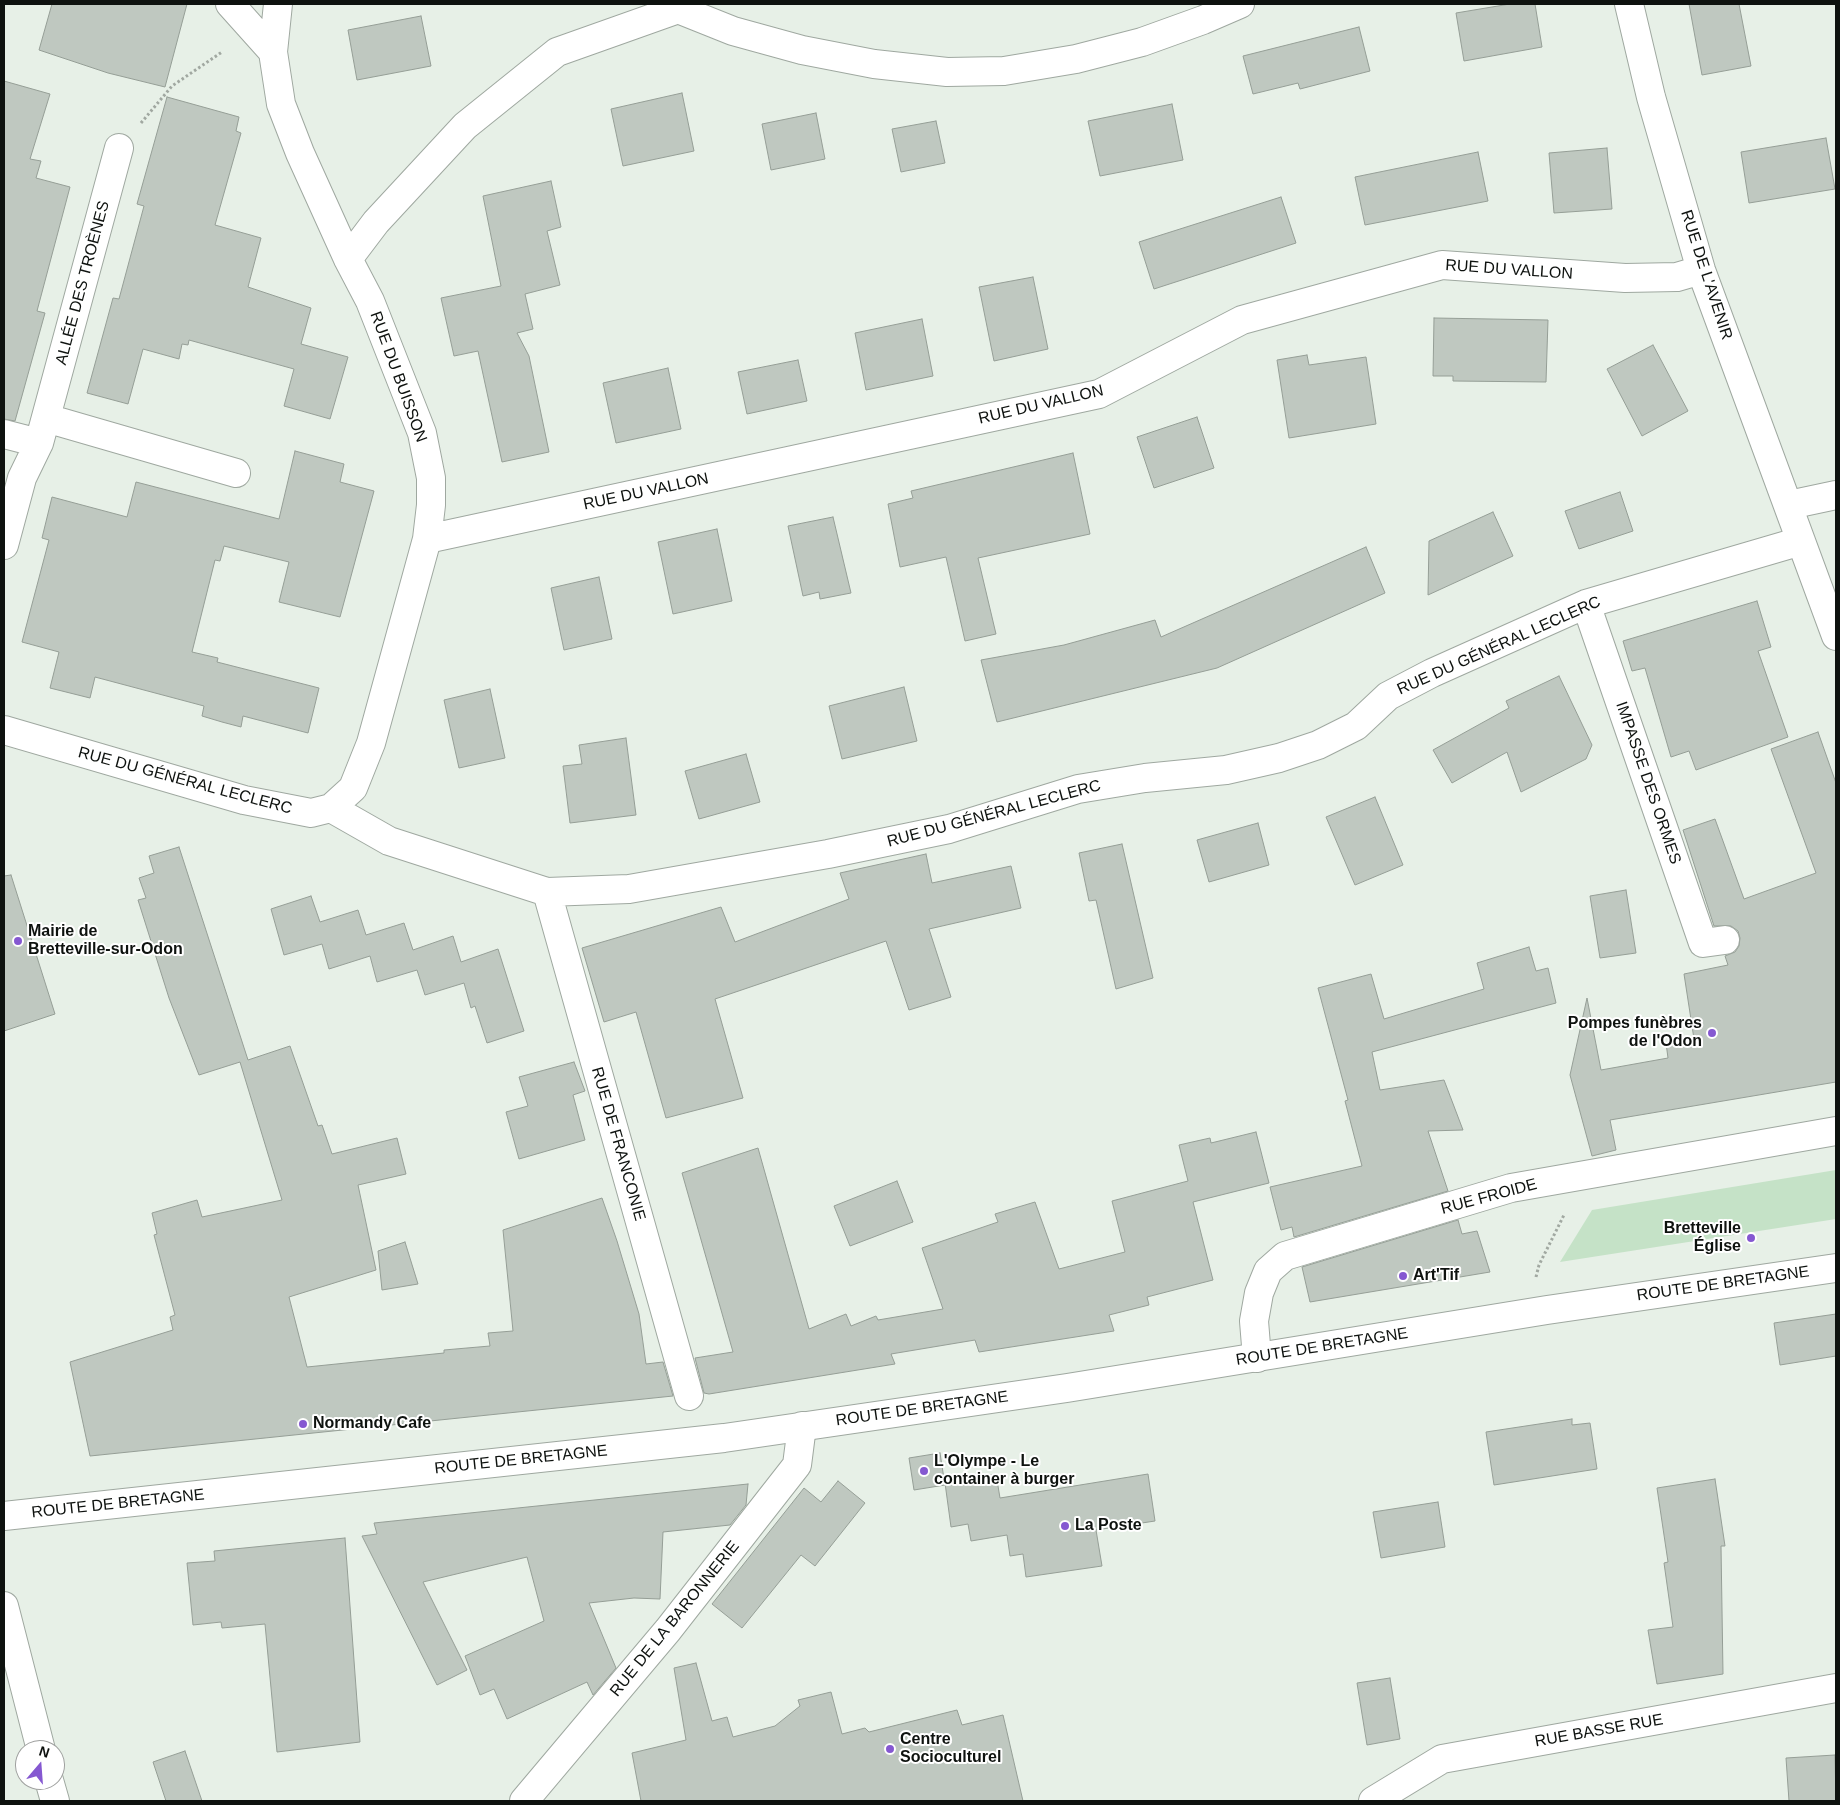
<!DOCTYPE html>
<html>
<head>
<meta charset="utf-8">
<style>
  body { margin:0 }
  #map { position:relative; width:1840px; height:1805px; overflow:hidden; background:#e7f0e7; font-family:Helvetica,sans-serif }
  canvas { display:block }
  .frame { position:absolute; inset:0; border:5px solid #0e120f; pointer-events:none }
  .north { position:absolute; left:15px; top:1740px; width:50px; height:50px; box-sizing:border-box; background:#fff; border:1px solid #9fa09f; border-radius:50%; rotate:18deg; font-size:14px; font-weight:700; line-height:20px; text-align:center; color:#0e120f }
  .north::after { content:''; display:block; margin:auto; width:18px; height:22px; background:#8558d1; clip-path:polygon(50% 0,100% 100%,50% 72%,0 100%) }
</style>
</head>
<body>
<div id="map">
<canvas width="1840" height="1805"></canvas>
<div class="frame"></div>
<div class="north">N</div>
</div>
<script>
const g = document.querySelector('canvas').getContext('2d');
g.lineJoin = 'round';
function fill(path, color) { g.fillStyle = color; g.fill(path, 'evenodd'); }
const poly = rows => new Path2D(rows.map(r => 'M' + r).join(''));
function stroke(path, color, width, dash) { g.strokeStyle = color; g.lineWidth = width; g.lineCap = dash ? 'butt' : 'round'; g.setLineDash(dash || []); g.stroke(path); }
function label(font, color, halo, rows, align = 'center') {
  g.font = font + ' Helvetica,sans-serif'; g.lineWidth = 4; g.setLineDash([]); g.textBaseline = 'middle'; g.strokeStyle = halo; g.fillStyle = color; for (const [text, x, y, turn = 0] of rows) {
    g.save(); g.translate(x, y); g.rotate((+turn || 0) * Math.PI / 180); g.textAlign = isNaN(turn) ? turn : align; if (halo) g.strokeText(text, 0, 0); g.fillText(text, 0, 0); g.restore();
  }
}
fill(poly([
  [1836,1170,1836,1219,1560,1262,1592,1210]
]), '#c5e2c7');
const building = poly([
  [52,4,187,4,165,87,108,73,39,50,52,4],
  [1510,4,1535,4,1542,47,1464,61,1456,13,1510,4],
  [1689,4,1739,4,1751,66,1702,75,1689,4],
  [421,16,431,66,357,80,348,30,421,16],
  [1359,27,1370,71,1300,89,1298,83,1253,94,1243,56,1359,27],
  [4,81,50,94,30,159,41,161,36,178,70,187,37,311,45,313,15,421,4,419,4,81],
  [682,93,694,151,623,166,611,109,682,93],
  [167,97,239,117,236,131,241,133,215,225,261,238,248,287,311,308,301,344,348,357,330,419,284,406,294,369,189,340,188,345,182,344,179,359,143,349,128,404,87,393,113,298,119,299,144,206,137,204,167,97],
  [1172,104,1183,160,1100,176,1088,121,1172,104],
  [816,113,825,159,771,170,762,124,816,113],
  [936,121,945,163,901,172,892,129,936,121],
  [1826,138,1835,189,1749,203,1741,152,1826,138],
  [1607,148,1612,209,1554,213,1549,153,1607,148],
  [1478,152,1488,201,1365,225,1355,177,1478,152],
  [551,181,561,227,547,231,560,285,525,294,533,329,517,333,529,356,549,452,502,462,478,351,454,356,441,298,501,286,483,196,551,181],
  [1281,197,1296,243,1154,289,1139,242,1281,197],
  [1033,277,1048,349,994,361,979,287,1033,277],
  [1434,318,1548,320,1546,382,1453,381,1453,376,1433,376,1434,318],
  [922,319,933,376,866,390,855,333,922,319],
  [1653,345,1688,411,1642,436,1607,369,1653,345],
  [1307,355,1309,365,1366,357,1376,424,1289,438,1277,360,1307,355],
  [798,360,807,401,747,414,738,372,798,360],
  [668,368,681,429,616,443,603,383,668,368],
  [1197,417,1214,468,1154,488,1137,437,1197,417],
  [295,451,344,464,340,482,374,491,340,617,279,602,289,562,224,546,220,561,215,560,192,652,218,658,217,662,319,688,308,733,243,716,241,727,222,722,202,716,204,706,95,677,90,698,50,688,59,652,22,642,49,540,42,538,52,497,127,517,136,482,279,519,295,451],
  [1073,453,1090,534,978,558,996,634,965,641,946,557,900,567,888,504,913,498,911,491,1073,453],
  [1620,492,1633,531,1579,549,1565,511,1620,492],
  [1493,512,1513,556,1428,595,1429,541,1493,512],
  [833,517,851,593,820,599,819,592,803,596,788,526,833,517],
  [717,529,732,601,673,614,658,542,717,529],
  [1366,547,1385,593,1217,668,997,722,981,660,1064,645,1155,620,1161,637,1366,547],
  [599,577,612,639,564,650,551,588,599,577],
  [1757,601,1771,647,1758,651,1788,737,1696,770,1689,751,1671,757,1645,668,1632,671,1623,641,1757,601],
  [1559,676,1592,745,1586,759,1521,792,1507,752,1452,783,1433,750,1509,708,1506,701,1559,676],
  [904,687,917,741,842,759,829,706,904,687],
  [490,689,505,758,459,768,444,700,490,689],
  [1818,732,1836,783,1836,1082,1610,1120,1616,1150,1592,1156,1570,1075,1587,998,1601,1070,1668,1058,1666,1043,1694,1039,1684,974,1728,965,1725,956,1735,952,1739,946,1740,938,1738,931,1731,926,1714,926,1683,830,1715,819,1744,899,1816,873,1771,749,1818,732],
  [626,738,636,815,570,823,563,766,582,764,579,745,626,738],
  [746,754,760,802,699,819,685,771,746,754],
  [1375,797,1403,865,1355,885,1326,817,1375,797],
  [1258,823,1269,865,1209,882,1197,840,1258,823],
  [1122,844,1153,978,1116,989,1096,900,1089,901,1079,853,1122,844],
  [179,847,248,1060,290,1046,318,1126,322,1125,332,1154,397,1138,406,1174,358,1185,376,1270,289,1297,307,1367,444,1353,444,1350,490,1346,488,1333,513,1331,503,1230,602,1198,617,1241,639,1314,646,1364,663,1362,673,1396,90,1456,70,1362,173,1330,170,1317,175,1315,154,1235,157,1234,152,1213,197,1200,202,1217,282,1200,240,1062,199,1075,169,998,138,900,146,898,139,878,154,873,149,856,179,847],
  [926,854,932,883,1011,866,1021,908,929,929,951,997,909,1010,886,941,715,999,743,1098,666,1118,636,1012,604,1022,582,948,721,907,735,942,849,899,840,873,926,854],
  [11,875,55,1014,4,1031,4,876,11,875],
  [1626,890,1636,953,1600,958,1590,896,1626,890],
  [311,896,320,922,358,910,366,935,404,923,413,950,453,936,461,962,498,949,524,1031,487,1043,475,1006,471,1008,464,983,425,995,417,970,377,982,370,956,329,969,322,944,284,955,271,909,311,896],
  [1529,947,1536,971,1548,968,1556,1003,1372,1052,1380,1090,1444,1080,1463,1130,1428,1131,1448,1191,1294,1237,1292,1227,1281,1230,1270,1187,1362,1166,1345,1101,1348,1100,1318,988,1371,974,1384,1019,1484,989,1477,963,1529,947],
  [574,1062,585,1091,573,1095,585,1140,519,1159,506,1112,528,1106,519,1077,574,1062],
  [1256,1132,1269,1183,1193,1202,1213,1280,1147,1297,1149,1305,1109,1315,1114,1331,979,1352,975,1340,891,1354,895,1364,709,1394,704,1393,695,1358,733,1352,682,1173,758,1148,809,1329,846,1314,851,1326,876,1316,878,1320,943,1309,922,1248,998,1222,995,1214,1035,1202,1059,1269,1125,1252,1112,1201,1188,1181,1179,1145,1210,1138,1211,1143,1256,1132],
  [897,1181,913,1222,850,1246,834,1206,897,1181],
  [1458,1220,1462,1234,1477,1231,1490,1272,1310,1302,1302,1267,1458,1220],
  [405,1242,418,1284,382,1290,378,1251,405,1242],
  [1836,1314,1836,1356,1780,1365,1774,1323,1836,1314],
  [1572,1419,1572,1425,1590,1423,1597,1469,1494,1485,1486,1432,1572,1419],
  [940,1453,945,1485,914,1490,909,1458,940,1453],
  [996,1474,1000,1498,1148,1474,1155,1521,1096,1530,1102,1566,1026,1577,1023,1554,1010,1556,1007,1535,971,1541,968,1524,951,1527,945,1483,996,1474],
  [1715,1479,1725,1546,1721,1546,1723,1674,1657,1684,1648,1630,1673,1627,1664,1563,1668,1562,1657,1488,1715,1479],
  [838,1481,865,1503,815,1566,801,1555,742,1628,712,1604,804,1488,821,1502,838,1481],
  [748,1484,746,1505,730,1525,663,1532,660,1599,634,1598,589,1603,616,1668,593,1695,587,1682,507,1719,494,1689,480,1695,465,1656,544,1621,527,1557,423,1582,467,1670,437,1685,362,1536,377,1534,374,1523,748,1484],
  [1438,1502,1445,1547,1381,1558,1373,1512,1438,1502],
  [345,1538,360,1742,277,1752,265,1624,222,1628,221,1622,193,1625,187,1563,215,1561,214,1551,345,1538],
  [696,1663,712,1721,727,1717,733,1737,775,1726,800,1706,798,1700,831,1692,842,1734,865,1728,869,1732,957,1710,962,1725,1003,1715,1023,1801,641,1801,632,1753,686,1740,674,1668,696,1663],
  [1390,1678,1400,1739,1367,1745,1357,1683,1390,1678],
  [185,1751,202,1801,166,1801,153,1762,185,1751],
  [1835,1755,1836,1801,1789,1801,1786,1758,1835,1755]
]);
fill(building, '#bfc8c0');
stroke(building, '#959e96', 1);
const minor = poly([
  [230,4,273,52],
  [1629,4,1651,97,1701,270,1836,636],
  [348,259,376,222,465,126,557,52,678,9,733,31,802,50,874,64,947,72,1004,71,1076,59,1142,42,1203,20,1240,4],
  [46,418,236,473],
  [4,434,39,443],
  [1789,505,1836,495],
  [427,539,1099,394,1242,320,1442,265,1625,278,1677,277,1701,270],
  [4,545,22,478,39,443,119,148],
  [1586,604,1703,943,1725,940],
  [4,730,244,800,311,813,331,808,353,788,371,743,427,539,431,505,431,478,422,433,370,301,348,259,300,153,281,104,273,52,278,4],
  [331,808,389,841,547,892,629,889,828,854,949,829,1078,789,1145,778,1226,770,1279,758,1318,745,1356,726,1388,696,1432,673,1586,604,1801,541],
  [547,892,689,1396],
  [1257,1358,1254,1321,1259,1293,1268,1271,1285,1256,1511,1188,1836,1131],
  [4,1606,41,1750],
  [49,1780,55,1801],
  [524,1801,668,1630,797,1465,802,1426],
  [1373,1801,1442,1759,1836,1688]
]);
const major = poly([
  [4,1516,724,1438,1067,1388,1547,1310,1836,1268]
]);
stroke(minor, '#9fa8a0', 30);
stroke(major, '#9fa8a0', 30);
stroke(poly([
  [141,123,172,86,222,52],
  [1536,1277,1539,1265,1564,1215]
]), '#a1a8a1', 3, [2.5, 2.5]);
stroke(minor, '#fff', 28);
stroke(major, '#fff', 28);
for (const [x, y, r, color] of [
  [18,941,5,"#8558d1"],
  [1712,1033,5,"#8558d1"],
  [1751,1238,5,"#8558d1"],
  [1403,1276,5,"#8558d1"],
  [303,1424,5,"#8558d1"],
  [924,1471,5,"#8558d1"],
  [1065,1526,5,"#8558d1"],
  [890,1749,5,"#8558d1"]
]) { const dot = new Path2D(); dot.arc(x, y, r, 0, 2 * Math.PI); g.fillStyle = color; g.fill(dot); stroke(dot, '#fff', 2); }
label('16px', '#0e120f', '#fff', [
  ["RUE DU VALLON",1509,270,4],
  ["RUE DE L'AVENIR",1706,275,72],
  ["ALLÉE DES TROÈNES",83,283,-75],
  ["RUE DU BUISSON",398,377,70],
  ["RUE DU VALLON",1041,405,-13],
  ["RUE DU VALLON",646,492,-12],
  ["RUE DU GÉNÉRAL LECLERC",1499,646,-24],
  ["RUE DU GÉNÉRAL LECLERC",185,781,15],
  ["IMPASSE DES ORMES",1648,783,71],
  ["RUE DU GÉNÉRAL LECLERC",994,814,-15],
  ["RUE DE FRANCONIE",618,1144,74],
  ["RUE FROIDE",1489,1197,-15],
  ["ROUTE DE BRETAGNE",1723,1284,-8],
  ["ROUTE DE BRETAGNE",1322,1347,-9],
  ["ROUTE DE BRETAGNE",922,1409,-8],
  ["ROUTE DE BRETAGNE",521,1460,-6],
  ["ROUTE DE BRETAGNE",118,1504,-6],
  ["RUE DE LA BARONNERIE",675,1619,-51],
  ["RUE BASSE RUE",1599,1731,-10]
]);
label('bold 16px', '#0e120f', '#fff', [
  ["Mairie de",28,932],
  ["Bretteville-sur-Odon",28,950],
  ["Pompes funèbres",1702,1024,"right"],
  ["de l'Odon",1702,1042,"right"],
  ["Bretteville",1741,1229,"right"],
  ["Église",1741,1247,"right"],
  ["Art'Tif",1413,1276],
  ["Normandy Cafe",313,1424],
  ["L'Olympe - Le",934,1462],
  ["container à burger",934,1480],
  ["La Poste",1075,1526],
  ["Centre",900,1740],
  ["Socioculturel",900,1758]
], 'left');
</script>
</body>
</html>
